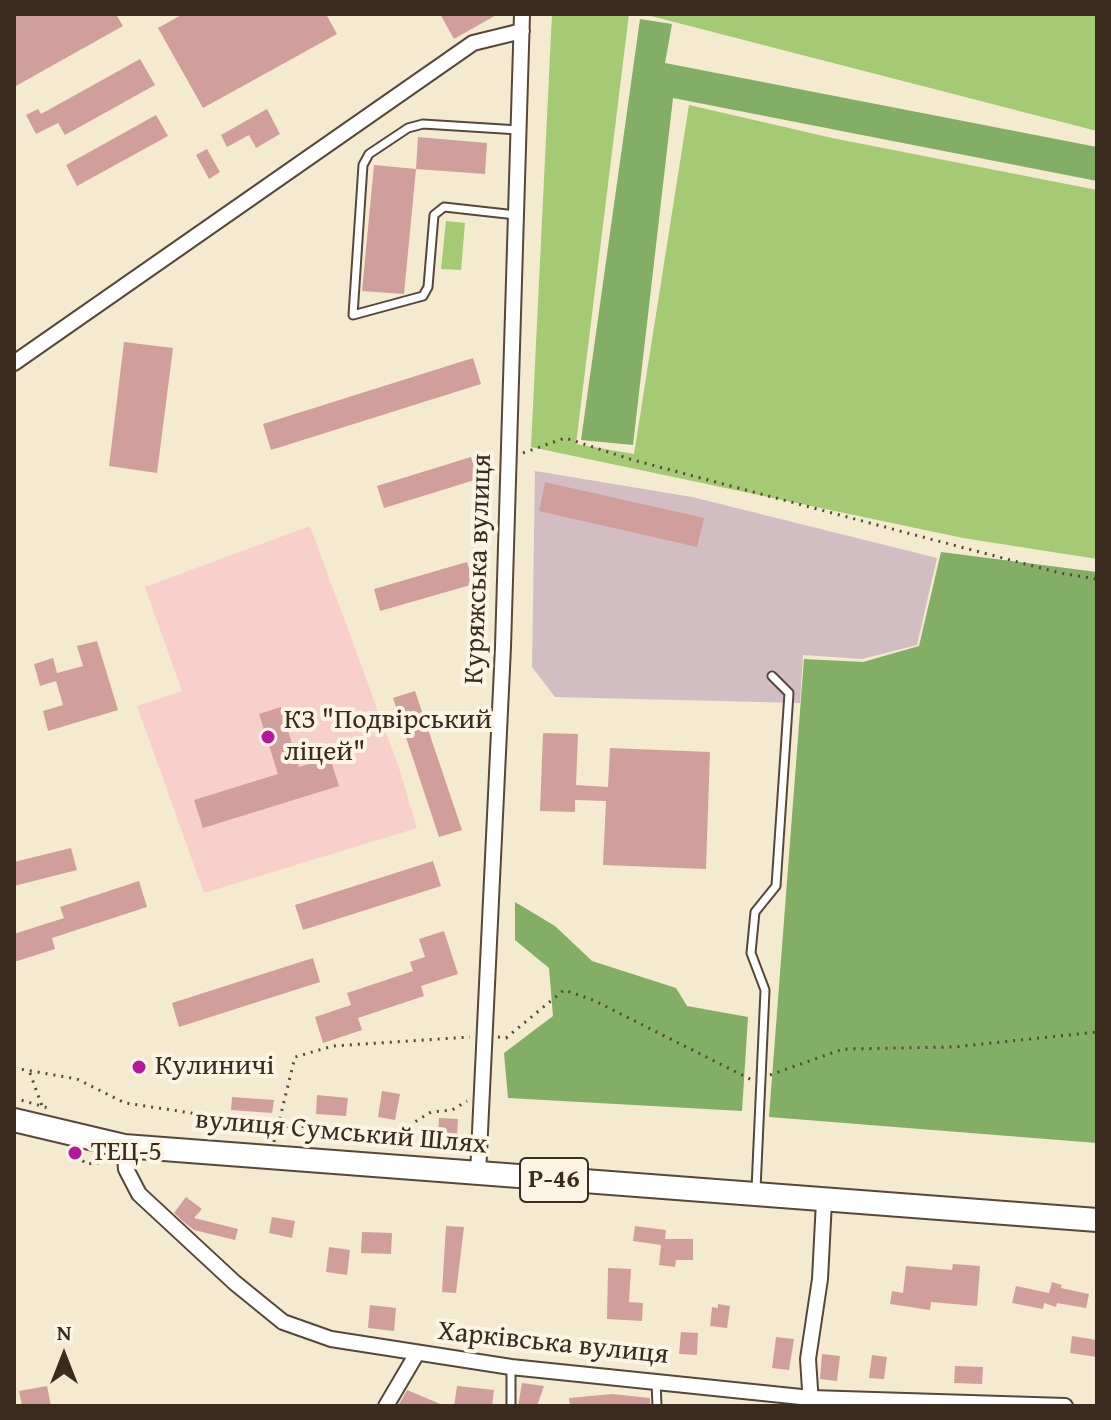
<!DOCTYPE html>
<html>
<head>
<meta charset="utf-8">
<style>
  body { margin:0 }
  #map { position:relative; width:1111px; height:1420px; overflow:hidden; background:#f3ead0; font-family:"Gentium Book Plus",serif }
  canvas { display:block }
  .frame { position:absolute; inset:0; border:16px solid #3b2a1e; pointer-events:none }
  .north { position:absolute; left:24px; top:1316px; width:80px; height:80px; -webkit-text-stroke:6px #fcf5e5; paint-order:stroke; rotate:0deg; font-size:22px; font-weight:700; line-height:32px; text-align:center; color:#3b2a1e }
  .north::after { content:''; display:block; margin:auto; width:28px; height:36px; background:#3b2a1e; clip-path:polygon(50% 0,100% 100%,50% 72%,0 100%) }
</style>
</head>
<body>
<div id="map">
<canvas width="1111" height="1420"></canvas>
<div class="frame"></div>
<div class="north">N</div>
</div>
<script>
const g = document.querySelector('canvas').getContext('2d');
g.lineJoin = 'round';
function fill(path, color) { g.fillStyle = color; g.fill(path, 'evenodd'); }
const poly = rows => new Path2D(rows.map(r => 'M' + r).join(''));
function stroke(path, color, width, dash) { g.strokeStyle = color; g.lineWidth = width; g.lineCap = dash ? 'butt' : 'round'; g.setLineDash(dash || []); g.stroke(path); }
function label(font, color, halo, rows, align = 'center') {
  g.font = font + ' "Gentium Book Plus",serif'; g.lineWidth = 8; g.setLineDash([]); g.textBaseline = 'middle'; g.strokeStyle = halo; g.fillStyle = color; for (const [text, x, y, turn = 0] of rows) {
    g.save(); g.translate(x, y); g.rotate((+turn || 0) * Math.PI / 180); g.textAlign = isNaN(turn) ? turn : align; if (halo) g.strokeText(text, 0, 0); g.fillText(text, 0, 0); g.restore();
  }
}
fill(poly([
  [310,526,399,768,417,828,204,893,137,706,182,691,145,587]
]), '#f7d0cb');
fill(poly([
  [535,471,692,497,937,558,917,645,862,659,803,655,800,703,555,697,532,667]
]), '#d2bec2');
fill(poly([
  [552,14,629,14,576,444,634,454,689,105,832,138,1097,190,1097,559,963,538,531,447],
  [643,14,1097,14,1097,131],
  [446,221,465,223,461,270,441,269]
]), '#a4ca74');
fill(poly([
  [640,19,672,24,665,63,1097,147,1097,181,673,98,633,445,581,440],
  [941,552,1097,572,1097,1143,769,1117,804,659,863,662,919,646],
  [515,902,555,926,592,961,676,988,687,1006,748,1017,742,1111,508,1098,504,1053,553,1016,549,968,515,940]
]), '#83ae66');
fill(poly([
  [14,14,116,14,123,26,14,87],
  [183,14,326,14,337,34,203,108,158,28],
  [440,14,498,14,454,39],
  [140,59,155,85,65,135,58,123,36,134,26,115,38,109,41,114],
  [267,109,280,134,256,148,249,135,227,147,221,135],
  [156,115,168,136,77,186,66,165],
  [418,137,487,143,485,174,416,169],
  [207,149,220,172,209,179,196,155],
  [374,165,416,169,404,294,362,291],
  [124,342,173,348,157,473,109,466],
  [473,358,481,384,271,450,263,424],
  [471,457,478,479,384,508,377,486],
  [545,482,704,518,697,547,539,511],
  [467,562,474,584,380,611,374,589],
  [97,641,118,710,48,731,43,711,63,705,56,681,40,686,34,664,53,658,57,673,83,666,77,646],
  [415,691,462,830,439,837,393,698],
  [281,707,299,767,330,758,339,786,203,828,194,800,278,774,259,714],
  [543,733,578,734,576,785,608,787,610,748,710,752,706,869,603,865,606,801,575,800,575,812,540,811],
  [71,848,77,870,14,886,14,862],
  [433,861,441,886,303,930,295,905],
  [139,881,147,907,52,938,55,949,14,962,14,934,64,918,60,907],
  [444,931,458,974,421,986,424,996,358,1018,362,1030,323,1043,315,1017,351,1005,347,993,413,971,410,962,425,957,419,939],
  [313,958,320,982,179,1027,172,1003],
  [382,1091,400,1094,395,1120,378,1117],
  [317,1095,348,1098,346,1116,316,1114],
  [232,1097,274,1100,272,1113,231,1110],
  [439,1118,458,1119,457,1136,438,1135],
  [186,1197,202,1209,194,1218,238,1229,235,1240,194,1230,185,1223,174,1213],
  [272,1217,295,1221,292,1238,269,1233],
  [446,1226,464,1227,456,1293,442,1292],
  [635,1226,666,1230,665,1239,693,1239,693,1260,676,1260,675,1267,659,1265,661,1245,633,1241],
  [362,1232,392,1233,391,1254,361,1253],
  [329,1247,350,1250,347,1275,326,1272],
  [953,1264,980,1266,977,1306,931,1302,930,1310,890,1304,892,1291,903,1293,906,1266,952,1270],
  [608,1268,631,1269,629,1302,643,1303,642,1321,607,1319],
  [1052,1282,1062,1285,1061,1288,1089,1294,1086,1308,1057,1303,1056,1307,1044,1303,1043,1309,1012,1303,1016,1286,1049,1293],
  [718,1304,730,1306,727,1328,710,1326,712,1307,718,1308],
  [370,1305,396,1308,394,1331,368,1328],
  [681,1332,698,1333,697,1355,679,1354],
  [1072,1336,1097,1340,1097,1357,1070,1353],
  [776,1337,794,1339,789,1370,772,1368],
  [822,1354,840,1356,837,1381,820,1379],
  [872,1355,887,1357,884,1379,869,1378],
  [955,1366,983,1367,982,1384,954,1383],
  [522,1383,544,1386,537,1406,518,1406],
  [47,1386,51,1406,22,1406,19,1391],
  [457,1386,494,1390,492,1406,454,1406],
  [407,1390,445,1406,398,1406],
  [612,1394,650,1398,650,1406,570,1406,569,1398]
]), '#d19f9b');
const lane = poly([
  [516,215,444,207,434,215,428,287,423,296,353,315,363,165,369,154,408,128,423,124,519,130],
  [756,1189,765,990,751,953,755,912,776,886,789,693,772,676],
  [656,1381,657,1406],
  [511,1406,511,1367]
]);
const street = poly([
  [14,363,473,43,522,31],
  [124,1146,126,1169,139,1194,235,1283,283,1322,331,1339,511,1367,811,1398,1065,1406],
  [478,1174,503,647,522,14],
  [811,1404,808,1359,820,1279,824,1201],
  [386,1406,416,1355]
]);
const primary = poly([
  [14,1120,124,1146,1097,1220]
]);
stroke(lane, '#574739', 11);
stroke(street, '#574739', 18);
stroke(primary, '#574739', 26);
stroke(poly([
  [523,453,565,438,633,460,915,535,1060,573,1097,579],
  [498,1037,506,1038,564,990,593,1000,752,1080],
  [14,1068,77,1079,125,1103,278,1126,362,1128,455,1143,466,1136],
  [30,1073,42,1106],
  [770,1075,843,1049,954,1047,1097,1032],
  [14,1098,48,1108],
  [395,1134,431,1112,452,1110,467,1101],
  [274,1142,295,1057,333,1046,470,1037],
  [77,1155,86,1164,109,1162]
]), '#574739', 3, [2, 6]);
stroke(lane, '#fff', 7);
stroke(street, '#fff', 14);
stroke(primary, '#fff', 22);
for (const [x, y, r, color] of [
  [268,737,8,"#b5179e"],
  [139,1067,8,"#b5179e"],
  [75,1153,8,"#b5179e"]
]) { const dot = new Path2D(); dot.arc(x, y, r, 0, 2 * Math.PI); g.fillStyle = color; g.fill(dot); stroke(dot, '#fcf5e5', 3); }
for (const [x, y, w] of [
  [554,1180,68]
]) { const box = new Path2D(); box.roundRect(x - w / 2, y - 22, w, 44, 6); g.fillStyle = '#fcf5e5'; g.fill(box); stroke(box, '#3b2a1e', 2); }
label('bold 26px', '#3b2a1e', null, [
  ["Р-46",554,1180]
]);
label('28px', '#3b2a1e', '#fcf5e5', [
  ["Куряжська вулиця",479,569,-88],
  ["вулиця Сумський Шлях",341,1133,5],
  ["Харківська вулиця",553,1344,6]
]);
label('28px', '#3b2a1e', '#fcf5e5', [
  ["КЗ \"Подвірський",284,721],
  ["ліцей\"",284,753],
  ["Кулиничі",155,1067],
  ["ТЕЦ-5",91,1153]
], 'left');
</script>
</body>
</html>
